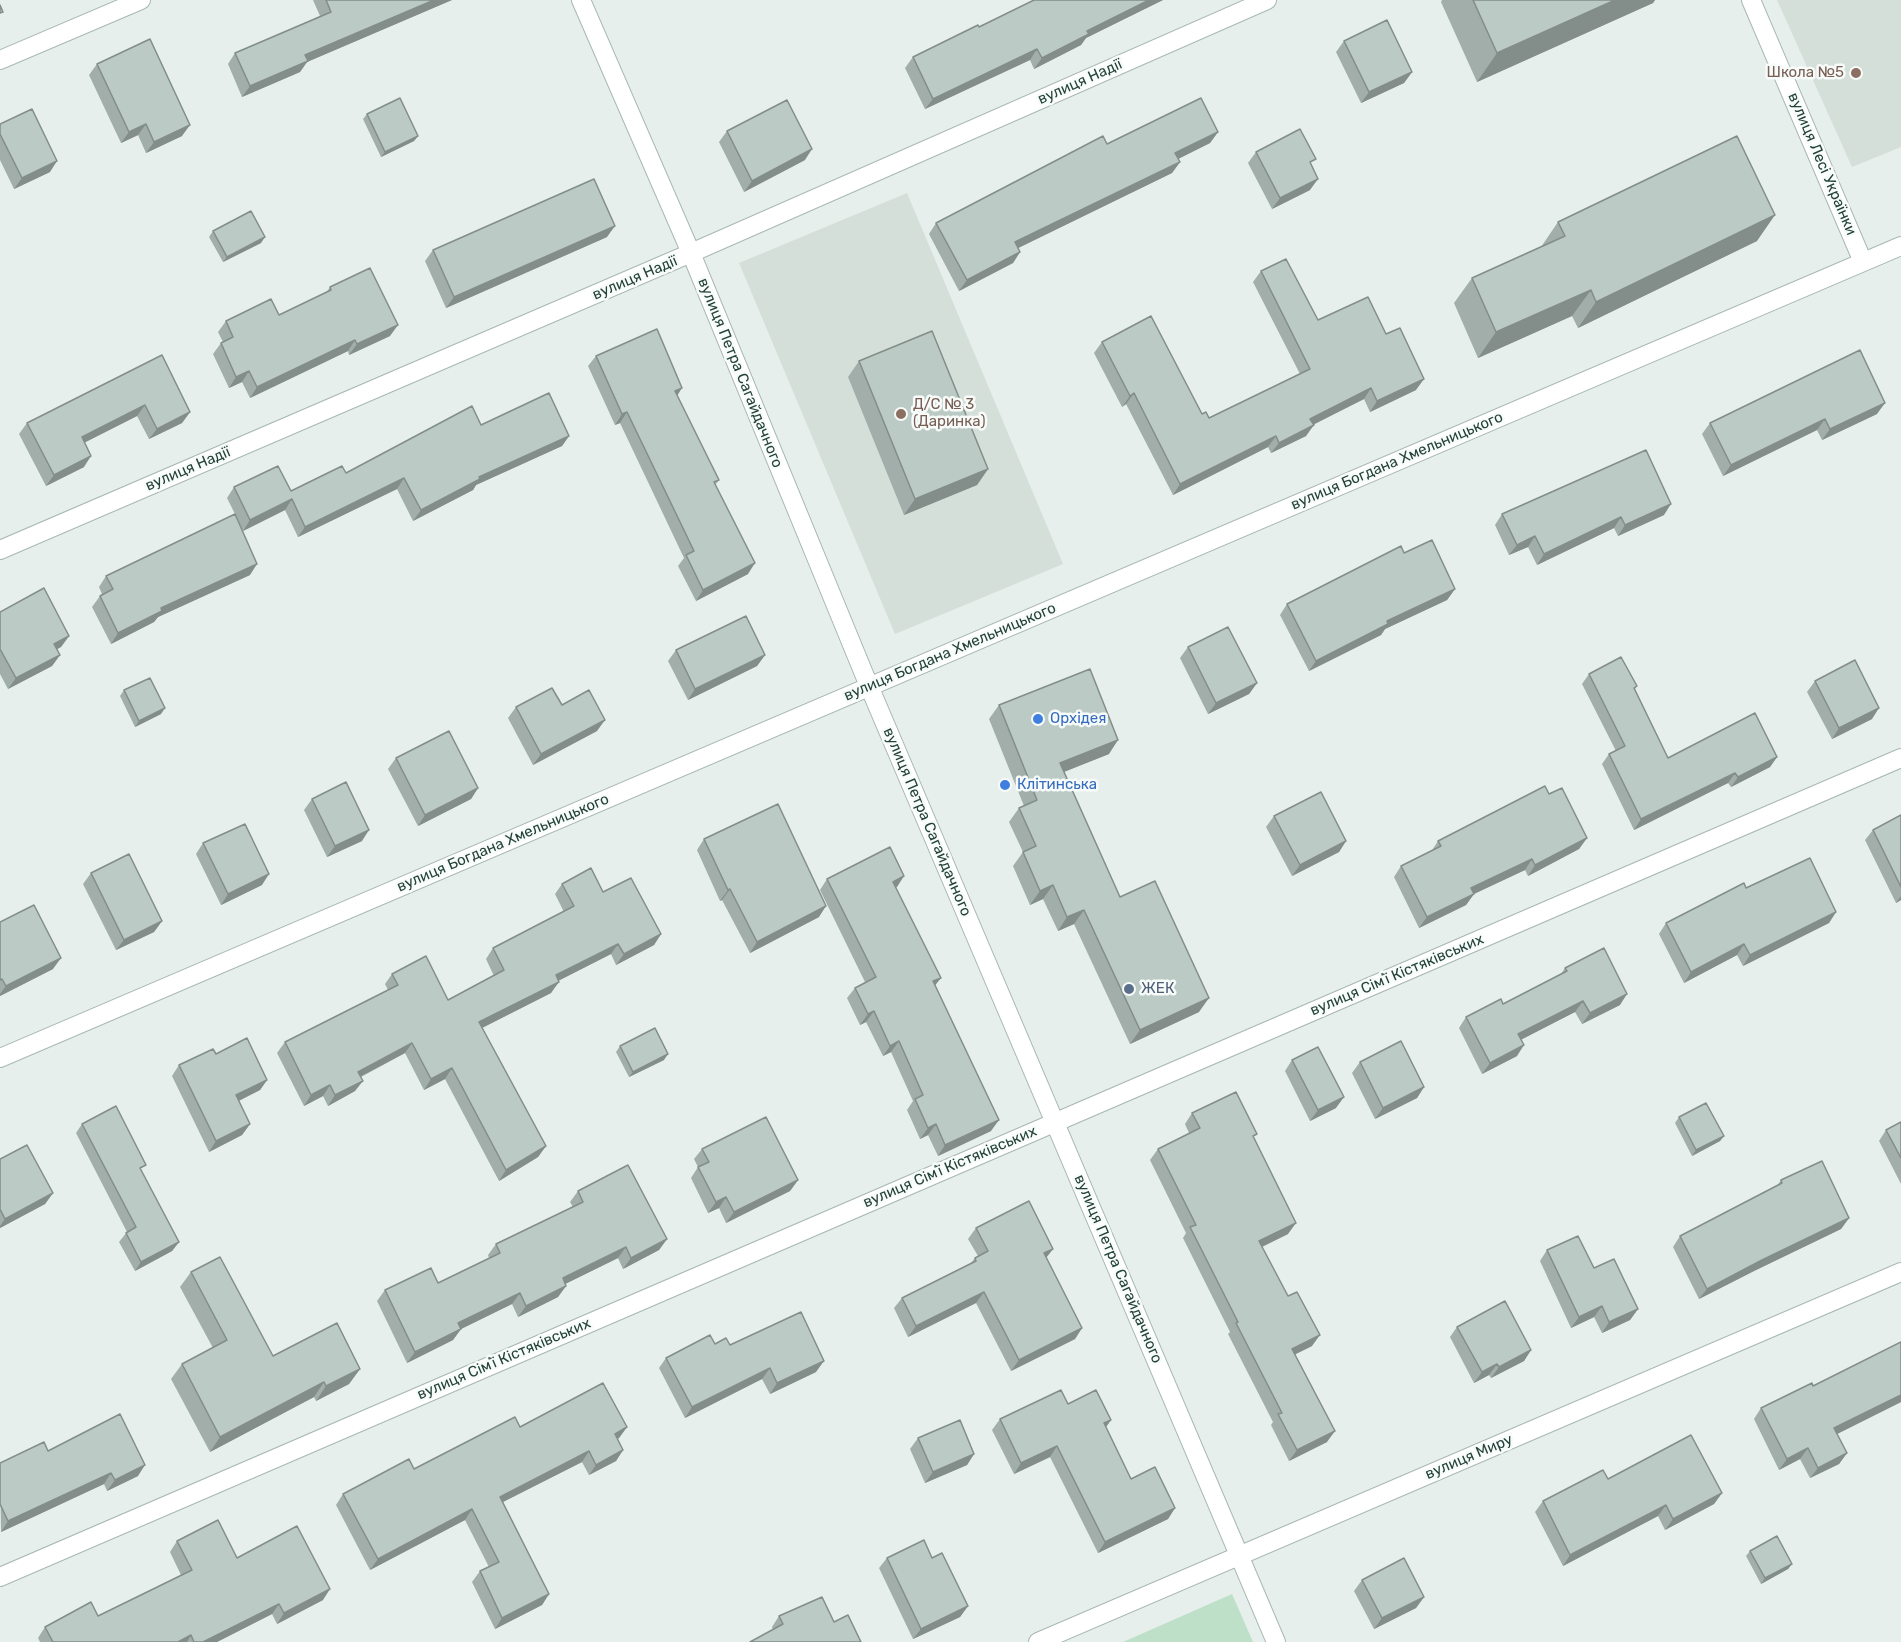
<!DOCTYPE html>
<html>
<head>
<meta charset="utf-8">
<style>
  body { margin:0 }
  canvas { display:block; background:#e6efeb }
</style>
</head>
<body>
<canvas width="1901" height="1642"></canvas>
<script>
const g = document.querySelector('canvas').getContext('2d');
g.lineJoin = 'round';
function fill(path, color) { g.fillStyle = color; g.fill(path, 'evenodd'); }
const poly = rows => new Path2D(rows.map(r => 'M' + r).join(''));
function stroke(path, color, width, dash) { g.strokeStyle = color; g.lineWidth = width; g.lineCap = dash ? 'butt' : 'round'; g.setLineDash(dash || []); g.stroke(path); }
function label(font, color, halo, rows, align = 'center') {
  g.font = font + ' Rubik,sans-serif'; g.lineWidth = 5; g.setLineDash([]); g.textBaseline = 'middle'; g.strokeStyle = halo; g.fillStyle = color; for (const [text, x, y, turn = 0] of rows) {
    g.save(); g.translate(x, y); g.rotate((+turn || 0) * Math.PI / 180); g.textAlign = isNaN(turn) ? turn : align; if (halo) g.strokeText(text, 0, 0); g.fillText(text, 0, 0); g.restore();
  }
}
fill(poly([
  [1777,0,1901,0,1901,147,1852,167],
  [907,193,1063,564,895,634,739,263]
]), '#d4dfda');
fill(poly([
  [1232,1594,1253,1642,1123,1642]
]), '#bfe0c8');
const minor = poly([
  [581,0,691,253,869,686,1276,1642],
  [1751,0,1863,262],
  [0,60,141,0],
  [0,550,691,253,1267,0],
  [0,1058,1901,246],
  [0,1577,1901,758],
  [1038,1642,1901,1272]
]);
stroke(minor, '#a8b8b2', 20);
stroke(minor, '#fff', 18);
fill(poly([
  [313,0,452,0,307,62,300,72,242,97,228,64,235,53,320,16],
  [1034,0,1163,0,1086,38,1081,45,1034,69,1030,60,925,109,905,68,913,57,979,27],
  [1442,0,1655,0,1653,3,1477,82,1441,2],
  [1344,41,1412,72,1404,83,1361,103,1336,52],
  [97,64,182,136,146,153,138,135,121,143,89,75],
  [367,114,418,136,414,141,381,157,363,119],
  [0,124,50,172,14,189,0,160],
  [727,131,805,160,744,192,719,142],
  [1218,132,1210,143,1178,159,1180,162,1172,173,1018,248,1020,252,1013,263,959,291,929,234,936,223,1107,144],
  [1256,152,1310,190,1272,209,1248,163],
  [1558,222,1757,241,1578,328,1572,316,1478,358,1454,303,1472,278,1541,247],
  [213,231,261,243,223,262,209,237],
  [607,237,446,308,425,261,433,250],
  [1261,271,1318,320,1386,334,1416,390,1370,412,1364,399,1313,424,1306,436,1271,453,1268,447,1173,495,1126,404,1122,407,1094,353,1102,342,1202,414,1209,418,1300,374,1253,282],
  [330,287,390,336,349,355,348,351,250,398,242,382,229,388,213,354,221,343,223,342,218,332,226,321,279,315,326,293],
  [162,355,190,412,182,423,149,439,137,416,85,442,84,467,46,486,19,434,27,423],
  [596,356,677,396,719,480,715,485,748,574,696,601,678,566,684,558,620,423,615,425,588,366],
  [859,361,988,469,977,485,904,515,848,377],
  [1877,414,1822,440,1817,430,1723,476,1702,434,1710,423],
  [481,425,569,436,562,446,476,485,473,490,413,521,397,489,298,537,285,510,243,531,235,514,250,575,158,617,154,622,111,644,92,607,100,596,102,594,99,587,106,576,235,514,227,498,234,487,291,491,346,473],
  [1502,514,1664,515,1618,536,1614,528,1537,565,1528,547,1509,555,1495,525],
  [1404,553,1455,589,1447,600,1385,629,1381,635,1309,671,1280,615,1287,604],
  [0,612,69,636,61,647,57,649,60,655,52,666,8,689,0,674],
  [1188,647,1257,683,1249,694,1208,714,1180,658],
  [676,650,765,655,757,666,688,700,668,661],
  [1589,674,1637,686,1635,689,1668,758,1777,757,1770,767,1731,787,1728,783,1634,830,1602,764,1609,754,1616,751,1582,684],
  [1815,681,1872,719,1832,739,1807,692],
  [124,690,161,714,135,727,120,696],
  [562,705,597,731,533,765,508,718,516,707],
  [999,705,1109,754,1064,772,1120,897,1199,1012,1130,1044,1074,924,1058,931,1043,899,1030,905,1013,866,1023,852,1009,822,1019,808,1024,806,989,719],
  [396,758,478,788,471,799,418,826,388,769],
  [1549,794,1587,838,1579,849,1528,876,1525,870,1474,894,1466,905,1419,928,1394,877,1401,866,1431,852,1438,841],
  [312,799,362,841,327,857,304,810],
  [1901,815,1901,900,1896,903,1865,840,1873,830],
  [1274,816,1346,841,1339,852,1292,876,1266,827],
  [704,839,819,917,750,953,722,900,720,901,697,850],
  [203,843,262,885,221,905,196,854],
  [91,873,162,921,154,932,116,950,83,884],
  [904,876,895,887,935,986,991,1131,938,1156,928,1135,920,1139,907,1110,913,1101,891,1052,883,1056,866,1022,860,1025,847,998,855,988,865,982,820,890,827,879],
  [562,884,603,892,661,934,654,945,616,965,611,954,558,981,551,993,482,1028,546,1146,538,1157,499,1181,445,1079,424,1090,405,1053,361,1077,355,1091,328,1106,323,1096,304,1106,277,1053,285,1042,388,990,385,984,392,974,448,1000,494,976,486,959,493,948,564,912,555,894],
  [1746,888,1836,912,1829,923,1743,966,1737,955,1684,983,1659,934,1666,923],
  [0,922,53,969,0,996],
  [1565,968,1620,1005,1582,1024,1575,1012,1521,1039,1517,1056,1482,1074,1459,1028,1466,1017,1503,1004,1561,974],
  [620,1046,664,1060,629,1077,616,1052],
  [216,1054,267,1080,260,1090,239,1101,250,1124,242,1135,209,1152,172,1076,179,1065],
  [1292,1060,1336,1108,1310,1121,1285,1071],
  [1360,1062,1424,1087,1417,1098,1375,1119,1352,1073],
  [1192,1113,1254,1138,1288,1234,1262,1247,1312,1346,1295,1354,1327,1442,1289,1461,1271,1425,1273,1422,1228,1334,1230,1332,1183,1238,1186,1233,1150,1160,1158,1149,1189,1133,1185,1124],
  [1679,1117,1724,1136,1720,1141,1692,1156,1675,1123],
  [1901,1122,1901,1184,1879,1141,1886,1130],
  [82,1124,141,1172,179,1242,172,1251,135,1271,119,1242,127,1232,76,1133],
  [702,1149,798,1180,790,1191,726,1223,719,1208,708,1213,691,1178,698,1167,694,1159],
  [0,1159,53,1193,45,1204,0,1228],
  [1781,1180,1849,1218,1841,1229,1754,1271,1699,1299,1673,1247,1680,1236,1777,1186],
  [578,1191,667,1239,659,1250,623,1269,618,1258,565,1284,566,1286,558,1297,518,1317,512,1304,461,1329,453,1340,407,1363,377,1301,385,1290,438,1283,489,1258,488,1255,496,1244,573,1207,570,1202],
  [976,1228,1053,1249,1046,1258,1082,1328,1075,1339,1011,1371,976,1303,908,1337,894,1308,902,1298,971,1263,975,1258,978,1256,968,1239],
  [1547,1250,1594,1268,1638,1309,1630,1320,1602,1333,1594,1317,1571,1328,1540,1261],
  [191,1272,273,1356,360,1369,349,1384,316,1401,314,1397,210,1452,171,1379,182,1364,213,1348,180,1287],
  [1457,1327,1531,1350,1524,1361,1491,1378,1489,1375,1474,1383,1450,1337],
  [715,1344,730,1345,816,1372,770,1394,762,1379,685,1418,659,1368,666,1358],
  [1813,1386,1901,1402,1837,1434,1847,1453,1839,1464,1810,1478,1800,1459,1779,1470,1754,1419,1761,1408],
  [1068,1404,1111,1420,1106,1427,1131,1479,1175,1508,1168,1519,1098,1553,1050,1457,1014,1474,992,1430,1000,1419],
  [520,1427,627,1427,619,1438,617,1439,623,1450,616,1461,589,1475,582,1462,503,1502,549,1594,542,1605,495,1629,472,1582,480,1571,489,1567,465,1520,370,1570,336,1505,343,1494,414,1469],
  [918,1438,974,1454,967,1465,925,1483,910,1449],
  [48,1451,138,1476,107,1491,104,1484,1,1532,0,1463],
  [1608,1479,1722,1493,1714,1504,1665,1530,1658,1516,1563,1566,1535,1512,1543,1501],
  [177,1541,237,1558,323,1600,277,1624,272,1614,217,1642,40,1642,38,1638,45,1627,98,1616,181,1575,170,1552],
  [1750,1551,1792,1564,1788,1569,1761,1584,1746,1556],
  [887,1558,932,1558,968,1606,960,1617,913,1639,879,1568],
  [1362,1580,1424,1597,1416,1608,1374,1629,1354,1591],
  [779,1616,834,1622,773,1630,772,1627]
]), '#a1aea9');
fill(poly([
  [434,0,452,0,307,62,300,72,242,97,250,86,305,55],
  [1149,0,1163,0,1086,38,1081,45,1034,69,1042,58,1087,31],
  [1615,0,1655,0,1653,3,1477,82,1497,53],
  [1037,49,1030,60,925,109,933,99],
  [1412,72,1404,83,1361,103,1369,92],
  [146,124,138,135,121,143,129,132],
  [190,125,182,136,146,153,154,142],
  [1218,132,1210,143,1168,164,1175,153],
  [418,136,414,141,381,157,385,152],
  [812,149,805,160,744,192,752,181],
  [57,161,50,172,14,189,22,178],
  [1180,162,1172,173,1008,253,1015,242],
  [1318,179,1310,190,1272,209,1280,198],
  [1775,215,1757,241,1578,328,1596,302],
  [615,226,607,237,446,308,454,297],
  [265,237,261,243,223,262,227,257],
  [1020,252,1013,263,959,291,967,280],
  [1591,290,1572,316,1478,358,1496,332],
  [398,325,390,336,349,355,357,344],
  [355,340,348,351,250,398,257,387],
  [249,371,242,382,229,388,236,377],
  [1424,379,1416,390,1370,412,1377,401],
  [682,388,675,399,675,391],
  [1371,388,1364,399,1303,430,1310,419],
  [1134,393,1126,404,1122,407,1130,396],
  [1885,403,1877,414,1822,440,1830,429],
  [145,405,137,416,74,448,82,437],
  [190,412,182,423,149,439,157,429],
  [627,412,620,423,615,425,622,414],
  [1825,419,1817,430,1723,476,1731,465],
  [1314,425,1306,436,1271,453,1279,443],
  [569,436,562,446,476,485,473,490,413,521,421,510,479,477],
  [1276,436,1268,447,1173,495,1180,484],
  [91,456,84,467,46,486,54,475],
  [988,469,977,485,904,515,915,499],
  [404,478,397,489,298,537,305,527],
  [292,499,285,510,243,531,250,520],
  [1671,504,1664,515,1618,536,1625,525],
  [1621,517,1614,528,1537,565,1544,554],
  [1535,536,1528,547,1509,555,1517,545],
  [755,563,748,574,696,601,703,590],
  [257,564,250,575,158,617,154,622,111,644,118,633,161,608],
  [1455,589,1447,600,1385,629,1381,635,1309,671,1316,661,1387,621],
  [69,636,61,647,46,655,54,644],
  [60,655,52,666,8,689,16,678],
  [765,655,757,666,688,700,695,689],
  [1257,683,1249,694,1208,714,1216,703],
  [165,708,161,714,135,727,139,721],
  [1879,708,1872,719,1832,739,1839,728],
  [605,720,597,731,533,765,541,754],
  [1118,740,1109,754,1051,777,1060,763],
  [1777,757,1770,767,1731,787,1738,777],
  [1735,773,1728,783,1634,830,1641,819],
  [478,788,471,799,418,826,425,815],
  [369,830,362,841,327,857,335,846],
  [1587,838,1579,849,1528,876,1535,865],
  [1346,841,1339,852,1292,876,1300,865],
  [1532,859,1525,870,1463,899,1471,888],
  [269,874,262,885,221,905,228,894],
  [904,876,897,887,885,893,893,882],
  [1053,885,1043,899,1030,905,1040,891],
  [730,889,722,900,720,901,728,890],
  [1474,894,1466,905,1419,928,1427,917],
  [1901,896,1901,900,1896,903],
  [826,906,819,917,750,953,757,942],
  [1084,910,1074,924,1058,931,1067,917],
  [1836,912,1829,923,1743,966,1750,955],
  [162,921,154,932,116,950,124,940],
  [661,934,654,945,616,965,624,954],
  [618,944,611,954,548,986,556,975],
  [1744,944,1737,955,1684,983,1691,972],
  [61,958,53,969,0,996,0,994,6,986],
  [941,978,933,988,933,981],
  [559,982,551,993,472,1033,479,1022],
  [1627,994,1620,1005,1582,1024,1590,1013],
  [1209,998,1199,1012,1130,1044,1140,1030],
  [1583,1001,1575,1012,1511,1045,1518,1034],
  [874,1011,866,1022,860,1025,868,1014],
  [899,1041,891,1052,883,1056,890,1046],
  [412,1043,405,1053,350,1082,358,1072],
  [1524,1045,1517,1056,1482,1074,1490,1063],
  [668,1054,664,1060,629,1077,633,1072],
  [452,1068,445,1079,424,1090,431,1079],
  [267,1080,260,1090,228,1106,236,1095],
  [363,1081,355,1091,328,1106,335,1095],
  [330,1085,323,1096,304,1106,311,1095],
  [1424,1087,1417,1098,1375,1119,1383,1108],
  [1344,1097,1336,1108,1310,1121,1318,1110],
  [999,1120,991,1131,938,1156,945,1145],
  [250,1124,242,1135,209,1152,216,1141],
  [936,1124,928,1135,920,1139,928,1128],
  [1724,1136,1720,1141,1692,1156,1696,1150],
  [546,1146,538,1157,499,1181,506,1170],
  [798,1180,790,1191,726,1223,734,1212],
  [53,1193,45,1204,0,1228,0,1226,5,1219],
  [726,1197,719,1208,708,1213,716,1202],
  [1849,1218,1841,1229,1754,1271,1699,1299,1707,1289,1762,1260],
  [1296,1223,1288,1234,1251,1252,1259,1241],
  [667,1239,659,1250,623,1269,631,1258],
  [179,1242,172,1251,135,1271,141,1262],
  [626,1247,618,1258,555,1289,563,1278],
  [1053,1249,1045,1259,1044,1253],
  [566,1286,558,1297,518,1317,526,1306],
  [984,1292,976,1303,908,1337,916,1326],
  [520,1293,512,1304,461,1329,453,1340,407,1363,415,1352,458,1323],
  [1602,1306,1594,1317,1571,1328,1579,1317],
  [1638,1309,1630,1320,1602,1333,1609,1322],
  [1082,1328,1075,1339,1011,1371,1019,1360],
  [1320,1335,1312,1346,1284,1360,1292,1349],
  [1531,1350,1524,1361,1491,1378,1499,1367],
  [824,1361,816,1372,770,1394,777,1383],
  [1497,1364,1489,1375,1474,1383,1482,1372],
  [770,1368,762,1379,685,1418,692,1407],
  [360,1369,349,1384,316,1401,326,1386],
  [324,1382,314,1397,210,1452,220,1437],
  [1901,1395,1901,1402,1827,1439,1834,1428],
  [1111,1420,1103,1431,1104,1423],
  [627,1427,619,1438,607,1444,615,1434],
  [1335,1431,1327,1442,1289,1461,1297,1450],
  [1057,1446,1050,1457,1014,1474,1021,1463],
  [1808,1448,1800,1459,1779,1470,1787,1459],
  [623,1450,616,1461,589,1475,596,1465],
  [589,1451,582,1462,493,1507,500,1497],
  [1847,1453,1839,1464,1810,1478,1818,1468],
  [974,1454,967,1465,925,1483,933,1472],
  [145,1465,138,1476,107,1491,115,1480],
  [111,1473,104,1484,1,1532,8,1521],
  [1722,1493,1714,1504,1665,1530,1673,1519],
  [1666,1505,1658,1516,1563,1566,1570,1555],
  [1175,1508,1168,1519,1098,1553,1105,1542],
  [472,1509,465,1520,370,1570,378,1559],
  [1792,1564,1788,1569,1761,1584,1765,1578],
  [330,1589,323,1600,277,1624,284,1613],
  [549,1594,542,1605,495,1629,502,1618],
  [1424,1597,1416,1608,1374,1629,1382,1618],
  [279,1604,272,1614,217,1642,203,1642],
  [968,1606,960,1617,913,1639,921,1629],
  [191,1635,187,1642,178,1642]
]), '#838d89');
const building = poly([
  [326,0,434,0,305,55,308,61,250,86,235,53,331,12,326,0],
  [1034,0,1149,0,1087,31,1089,34,1042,58,1037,49,933,99,913,57,978,25,979,27,1034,0],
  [1473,0,1615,0,1497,53,1473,0],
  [0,5,3,12,0,13,0,5],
  [1387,20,1412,72,1369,92,1344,41,1387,20],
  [150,39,190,125,154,142,146,124,129,132,97,64,150,39],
  [400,98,418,136,385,152,367,114,400,98],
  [1201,98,1218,132,1175,153,1180,162,1015,242,1020,252,967,280,936,223,1103,136,1107,144,1201,98],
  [787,100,812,149,752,181,727,131,787,100],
  [32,109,57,161,22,178,0,134,0,124,32,109],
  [1300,129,1316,159,1310,162,1318,179,1280,198,1256,152,1300,129],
  [1737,136,1775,215,1596,302,1591,290,1496,332,1472,278,1565,236,1558,222,1737,136],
  [594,179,615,226,454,297,433,250,594,179],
  [251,211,265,237,227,257,213,231,251,211],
  [1286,259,1318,320,1368,297,1386,334,1400,328,1424,379,1377,401,1371,388,1310,419,1314,425,1279,443,1276,436,1180,484,1134,393,1130,396,1102,342,1151,316,1202,414,1206,412,1209,418,1310,369,1261,271,1286,259],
  [370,268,398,325,357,344,355,340,257,387,249,371,236,377,221,343,233,337,226,321,271,299,279,315,331,290,330,287,370,268],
  [657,329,682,388,675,391,719,480,714,482,755,563,703,590,686,555,694,551,627,412,622,414,596,356,657,329],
  [932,331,988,469,915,499,859,361,932,331],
  [1860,350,1885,403,1830,429,1825,419,1731,465,1710,423,1860,350],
  [162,355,190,412,157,429,145,405,82,437,91,456,54,475,27,423,162,355],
  [549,393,569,436,479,477,480,479,421,510,404,478,305,527,292,499,250,520,234,487,278,466,291,491,342,466,346,473,472,406,481,425,549,393],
  [1646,450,1671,504,1625,525,1621,517,1544,554,1535,536,1517,545,1502,514,1646,450],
  [235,514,257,564,161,608,162,611,118,633,100,596,113,589,106,576,235,514],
  [1432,540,1455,589,1387,621,1388,624,1316,661,1287,604,1401,546,1404,553,1432,540],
  [44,588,69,636,54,644,60,655,16,678,0,649,0,612,44,588],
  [746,616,765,655,695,689,676,650,746,616],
  [1228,627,1257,683,1216,703,1188,647,1228,627],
  [1621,657,1637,686,1634,688,1668,758,1755,713,1777,757,1738,777,1735,773,1641,819,1609,754,1625,746,1589,674,1621,657],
  [1855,660,1879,708,1839,728,1815,681,1855,660],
  [1090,669,1118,740,1060,763,1120,897,1155,881,1209,998,1140,1030,1084,910,1067,917,1053,885,1040,891,1023,852,1036,846,1019,808,1037,800,999,705,1090,669],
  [150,678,165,708,139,721,124,690,150,678],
  [552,688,562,705,589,690,605,720,541,754,516,707,552,688],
  [449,731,478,788,425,815,396,758,449,731],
  [346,782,369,830,335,846,312,799,346,782],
  [1545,786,1549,794,1562,788,1587,838,1535,865,1532,859,1471,888,1474,894,1427,917,1401,866,1441,846,1438,841,1545,786],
  [1321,792,1346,841,1300,865,1274,816,1321,792],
  [778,804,826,906,757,942,730,889,728,890,704,839,778,804],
  [1901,815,1901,887,1873,830,1901,815],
  [245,824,269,874,228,894,203,843,245,824],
  [890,847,904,876,893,882,941,978,933,981,999,1120,945,1145,936,1124,928,1128,915,1099,923,1095,899,1041,890,1046,874,1011,868,1014,855,988,876,977,827,879,890,847],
  [129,854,162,921,124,940,91,873,129,854],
  [1810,858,1836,912,1750,955,1744,944,1691,972,1666,923,1744,883,1746,888,1810,858],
  [591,868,603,892,631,878,661,934,624,954,618,944,556,975,559,982,479,1022,546,1146,506,1170,452,1068,431,1079,412,1043,358,1072,363,1081,335,1095,330,1085,311,1095,285,1042,398,985,392,974,426,956,448,1000,504,970,493,948,574,906,562,884,591,868],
  [34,905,61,958,6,986,2,979,0,980,0,922,34,905],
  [1604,948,1627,994,1590,1013,1583,1001,1518,1034,1524,1045,1490,1063,1466,1017,1501,999,1503,1004,1567,971,1565,968,1604,948],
  [655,1028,668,1054,633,1072,620,1046,655,1028],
  [247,1038,267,1080,236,1095,250,1124,216,1141,179,1065,213,1049,216,1054,247,1038],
  [1401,1041,1424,1087,1383,1108,1360,1062,1401,1041],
  [1318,1047,1344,1097,1318,1110,1292,1060,1318,1047],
  [1236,1092,1257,1134,1253,1136,1296,1223,1259,1241,1288,1296,1297,1292,1320,1335,1292,1349,1335,1431,1297,1450,1278,1414,1282,1413,1236,1323,1238,1322,1190,1227,1196,1225,1158,1149,1200,1128,1192,1113,1236,1092],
  [1706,1103,1724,1136,1696,1150,1679,1117,1706,1103],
  [116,1106,146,1165,140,1168,179,1242,141,1262,126,1233,136,1227,82,1124,116,1106],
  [766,1117,798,1180,734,1212,726,1197,716,1202,698,1167,709,1162,702,1149,766,1117],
  [1901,1122,1901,1158,1886,1130,1901,1122],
  [27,1145,53,1193,5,1219,0,1209,0,1159,27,1145],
  [1822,1161,1849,1218,1762,1260,1707,1289,1680,1236,1782,1183,1781,1180,1822,1161],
  [628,1165,667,1239,631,1258,626,1247,563,1278,566,1286,526,1306,520,1293,458,1323,461,1329,415,1352,385,1290,431,1268,438,1283,500,1253,496,1244,583,1202,578,1191,628,1165],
  [1029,1201,1053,1249,1044,1253,1082,1328,1019,1360,984,1292,916,1326,902,1298,976,1261,975,1258,988,1251,976,1228,1029,1201],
  [1578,1236,1594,1268,1614,1259,1638,1309,1609,1322,1602,1306,1579,1317,1547,1250,1578,1236],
  [220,1257,273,1356,337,1323,360,1369,326,1386,324,1382,220,1437,182,1364,227,1340,191,1272,220,1257],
  [1505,1301,1531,1350,1499,1367,1497,1364,1482,1372,1457,1327,1505,1301],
  [801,1312,824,1361,777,1383,770,1368,692,1407,666,1358,710,1335,715,1344,726,1338,730,1345,801,1312],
  [1901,1342,1901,1395,1834,1428,1847,1453,1818,1468,1808,1448,1787,1459,1761,1408,1812,1383,1813,1386,1901,1342],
  [603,1383,627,1427,615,1434,623,1450,596,1465,589,1451,500,1497,549,1594,502,1618,480,1571,499,1562,472,1509,378,1559,343,1494,409,1459,414,1469,515,1417,520,1427,603,1383],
  [1061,1390,1068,1404,1096,1390,1111,1420,1104,1423,1131,1479,1155,1467,1175,1508,1105,1542,1057,1446,1021,1463,1000,1419,1061,1390],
  [120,1414,145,1465,115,1480,111,1473,8,1521,0,1504,0,1463,44,1442,48,1451,120,1414],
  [960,1420,974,1454,933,1472,918,1438,960,1420],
  [1691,1435,1722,1493,1673,1519,1666,1505,1570,1555,1543,1501,1603,1470,1608,1479,1691,1435],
  [218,1520,237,1558,297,1526,330,1589,284,1613,279,1604,203,1642,194,1642,191,1635,178,1642,53,1642,45,1627,91,1602,98,1616,192,1570,177,1541,218,1520],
  [1777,1536,1792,1564,1765,1578,1750,1551,1777,1536],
  [924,1540,932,1558,942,1553,968,1606,921,1629,887,1558,924,1540],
  [1404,1558,1424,1597,1382,1618,1362,1580,1404,1558],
  [822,1597,834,1622,848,1615,861,1642,750,1642,783,1624,779,1616,822,1597]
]);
fill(building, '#bbcac4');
stroke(building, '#838d89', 1.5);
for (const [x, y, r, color] of [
  [1856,73,6,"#8d6e63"],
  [901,414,6,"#8d6e63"],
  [1038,719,6,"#3f7fe0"],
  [1005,785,6,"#3f7fe0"],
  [1129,989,6,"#5c6f8a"]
]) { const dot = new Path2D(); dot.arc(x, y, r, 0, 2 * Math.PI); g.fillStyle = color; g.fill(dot); stroke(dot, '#f7fbf9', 2); }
label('15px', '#785e54', '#f7fbf9', [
  ["Школа №5",1844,73],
  ["Д/С № 3",913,405,"left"],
  ["(Даринка)",913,422,"left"]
], 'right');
label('15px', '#24423a', '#f7fbf9', [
  ["вулиця Надії",1080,82,-24],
  ["вулиця Лесі Українки",1822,164,67],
  ["вулиця Надії",635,278,-23],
  ["вулиця Петра Сагайдачного",740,373,68],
  ["вулиця Богдана Хмельницького",1397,461,-23],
  ["вулиця Надії",188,469,-23],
  ["вулиця Богдана Хмельницького",950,652,-23],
  ["вулиця Петра Сагайдачного",927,822,67],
  ["вулиця Богдана Хмельницького",503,843,-23],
  ["вулиця Сімʼї Кістяківських",1397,975,-23],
  ["вулиця Сімʼї Кістяківських",950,1167,-23],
  ["вулиця Петра Сагайдачного",1118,1269,67],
  ["вулиця Сімʼї Кістяківських",504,1359,-23],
  ["вулиця Миру",1469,1457,-23]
]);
label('15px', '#366cbe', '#f7fbf9', [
  ["Орхідея",1050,719],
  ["Клітинська",1017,785]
], 'left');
label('15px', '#4e5e75', '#f7fbf9', [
  ["ЖЕК",1141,989]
], 'left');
</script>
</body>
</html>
